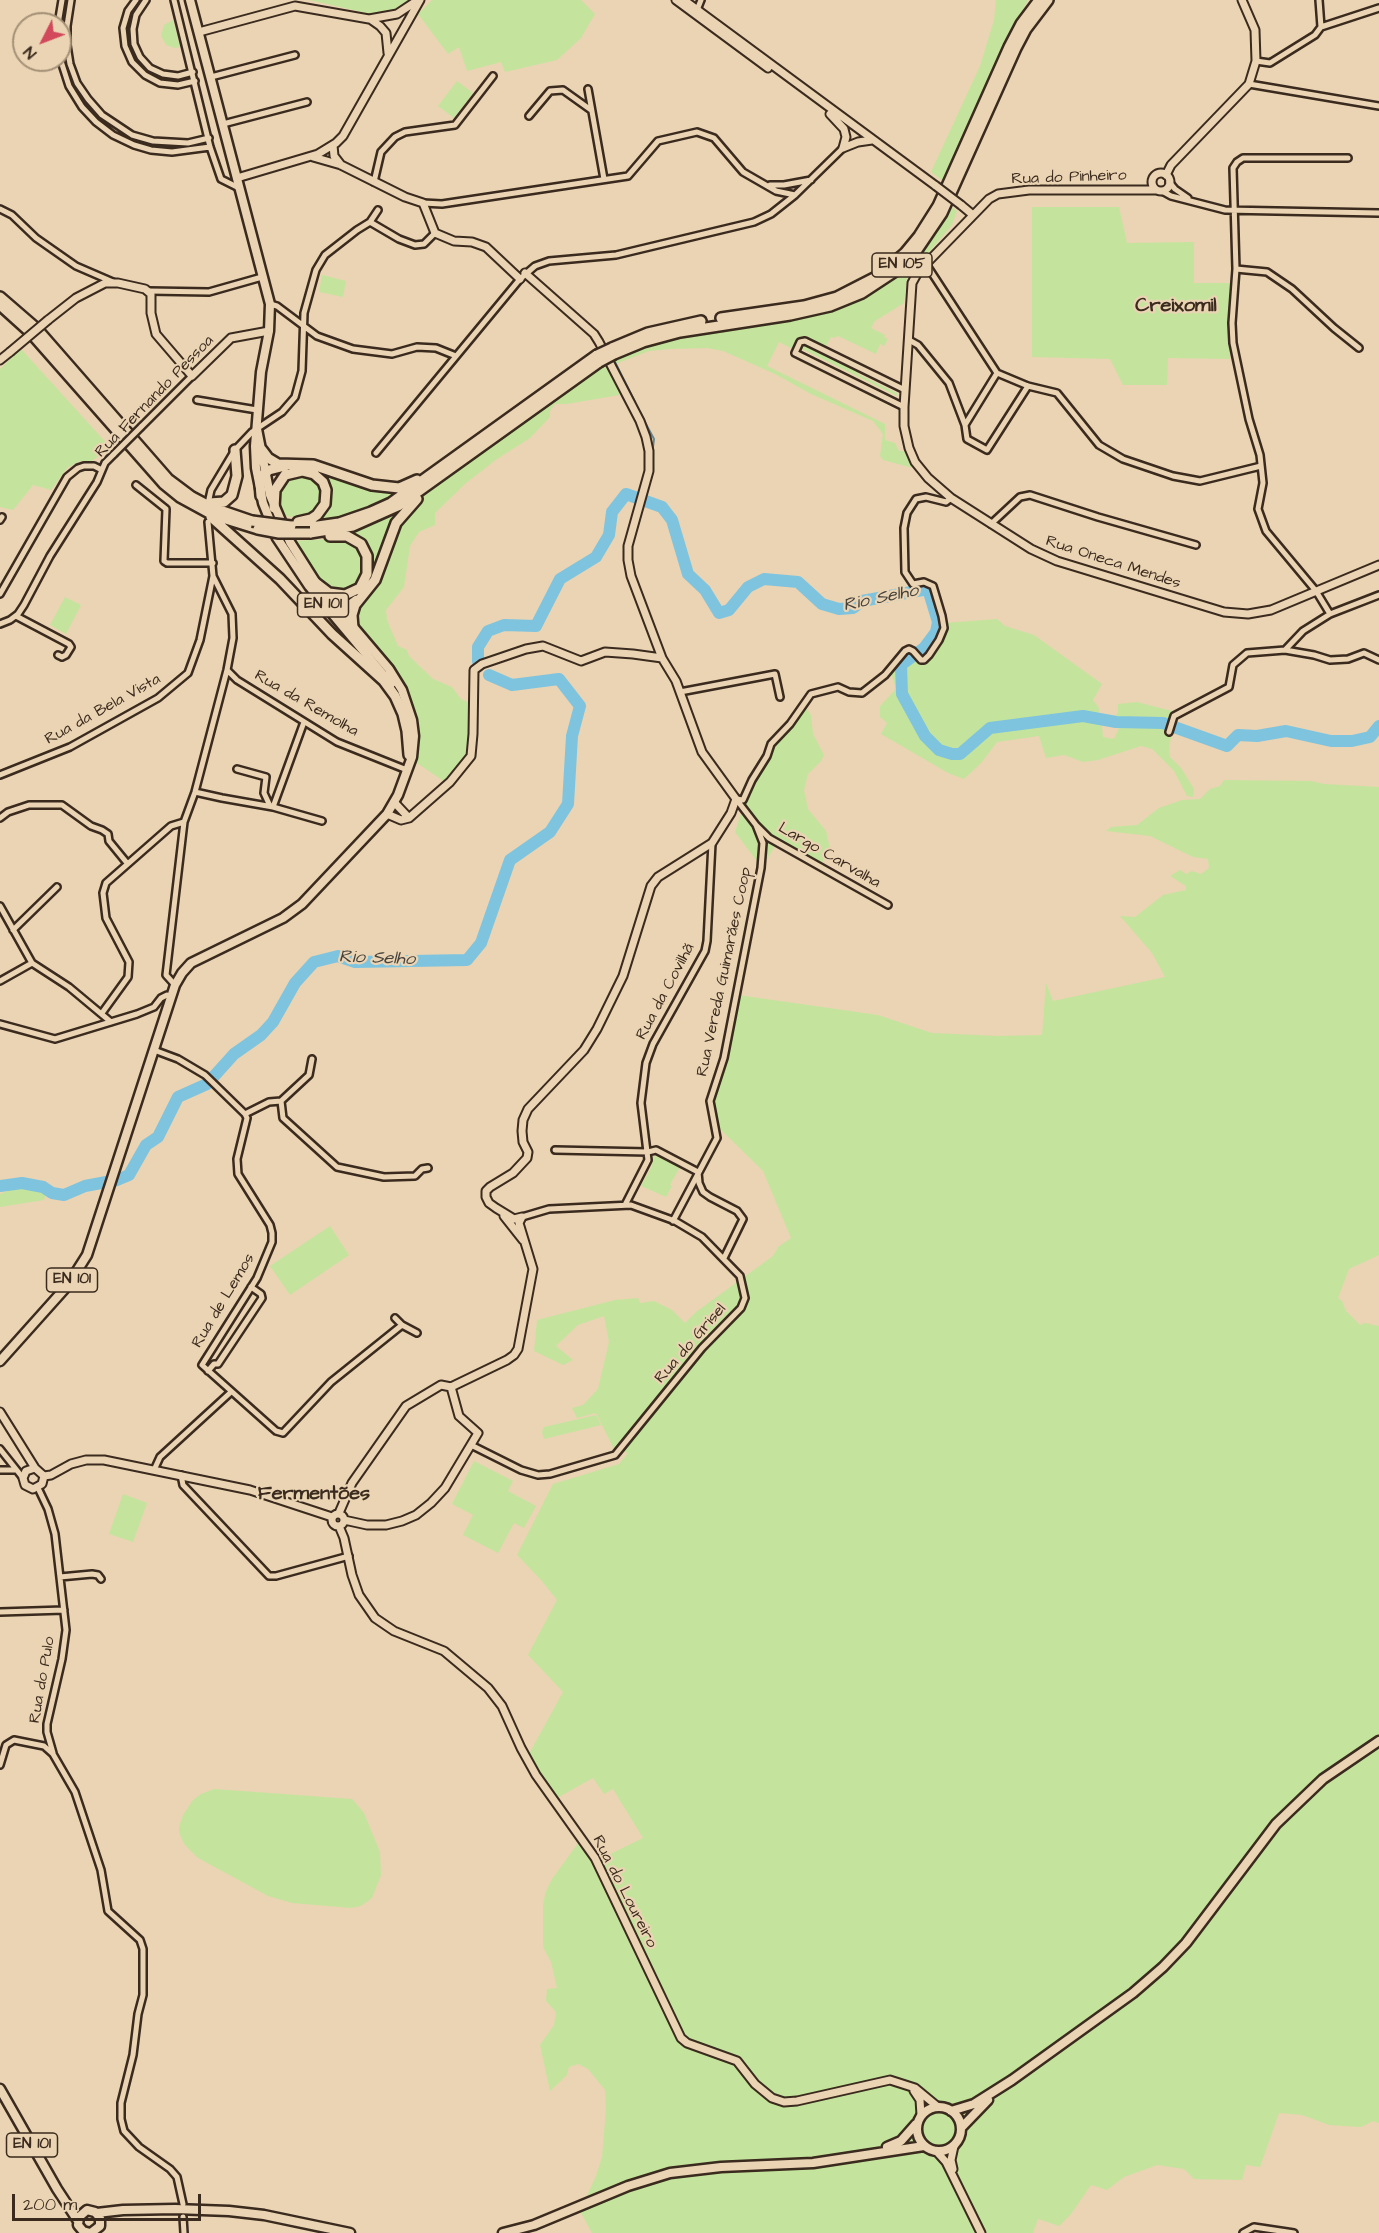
<!DOCTYPE html>
<html>
<head>
<meta charset="utf-8">
<style>
  body { margin:0 }
  #map { position:relative; width:1379px; height:2233px; overflow:hidden; background:#ead4b3; font-family:"Architects Daughter",sans-serif }
  canvas { display:block }
  .north { position:absolute; left:12px; top:12px; width:60px; height:60px; box-sizing:border-box; background:#ead4b3; border:2px solid #a49077; border-radius:50%; rotate:228deg; font-size:16px; font-weight:700; line-height:24px; text-align:center; color:#3b2a1e }
  .north::after { content:''; display:block; margin:auto; width:21px; height:27px; background:#d1495b; clip-path:polygon(50% 0,100% 100%,50% 72%,0 100%) }
  .scale { position:absolute; left:12px; top:2194px; width:189px; height:27px; box-sizing:border-box; border:3px solid #3b2a1e; border-top:0; padding-left:8px; font-size:18px; line-height:21px; white-space:nowrap; color:#3b2a1e; -webkit-text-stroke:4px #ead4b3; paint-order:stroke }
</style>
</head>
<body>
<div id="map">
<canvas width="1379" height="2233"></canvas>
<div class="north">N</div>
<div class="scale">200 m</div>
</div>
<script>
const g = document.querySelector('canvas').getContext('2d');
g.lineJoin = 'round';
function fill(path, color) { g.fillStyle = color; g.fill(path, 'evenodd'); }
const poly = rows => new Path2D(rows.map(r => 'M' + r).join(''));
function stroke(path, color, width, dash) { g.strokeStyle = color; g.lineWidth = width; g.lineCap = dash ? 'butt' : 'round'; g.setLineDash(dash || []); g.stroke(path); }
function label(font, color, halo, rows, align = 'center') {
  g.font = font + ' "Architects Daughter",sans-serif'; g.lineWidth = 4.5; g.setLineDash([]); g.textBaseline = 'middle'; g.strokeStyle = halo; g.fillStyle = color; for (const [text, x, y, turn = 0] of rows) {
    g.save(); g.translate(x, y); g.rotate((+turn || 0) * Math.PI / 180); g.textAlign = isNaN(turn) ? turn : align; if (halo) g.strokeText(text, 0, 0); g.fillText(text, 0, 0); g.restore();
  }
}
fill(poly([
  [309,0,409,0,397,10,371,14],
  [432,0,581,0,595,14,581,38,557,60,505,72,501,62,467,71,459,47,448,54,418,14],
  [996,0,1028,0,1007,41,943,181,931,172,980,66,994,20],
  [173,20,180,47,175,48,166,45,161,36,164,25],
  [457,81,473,93,454,118,438,106],
  [950,206,957,211,952,225,907,278,904,303,875,321,871,328,885,335,884,337,888,339,884,346,880,344,876,354,838,336,834,338,831,337,826,346,806,336,799,337,793,349,779,342,767,366,885,424,885,440,895,443,899,451,905,451,913,468,883,460,880,456,883,434,873,421,811,394,775,374,723,351,707,348,670,349,649,351,615,364,613,358,650,342,709,330,822,312,852,302,877,289,919,255,940,226],
  [1032,207,1119,207,1127,243,1194,242,1194,283,1230,283,1230,359,1168,358,1167,385,1123,385,1110,359,1032,357],
  [322,275,346,281,343,297,319,292],
  [806,343,859,370,858,374,897,393,897,396,800,348],
  [21,349,110,447,92,461,80,461,67,468,51,490,33,485,13,510,0,507,0,369],
  [606,362,620,391,619,395,567,404,555,404,550,411,550,417,530,438,497,459,466,483,435,513,435,525,419,532,410,546,404,587,386,610,387,620,398,646,407,650,409,656,433,679,452,687,461,699,470,703,471,738,469,755,462,766,445,782,414,761,417,738,414,713,398,678,365,636,357,622,359,605,398,528,407,512,423,497,490,444],
  [303,466,359,485,400,492,366,508,339,517,316,521,325,511,330,501,331,491,326,480,296,468,288,469],
  [295,475,310,476,318,482,323,492,322,502,316,510,307,515,293,517,280,515,278,509,278,492,287,479],
  [402,508,374,576,364,587,372,570,371,557,363,541,359,537,348,532,377,522],
  [330,539,349,540,359,548,363,559,363,570,360,581,350,590,335,592,321,584,294,541],
  [65,597,81,605,66,634,50,625],
  [997,619,1005,626,1034,635,1102,684,1093,700,1099,708,1098,721,1102,725,1103,737,1114,739,1119,728,1114,719,1118,712,1118,704,1137,702,1172,711,1168,731,1171,737,1169,748,1170,757,1181,768,1194,789,1193,797,1187,796,1174,771,1152,749,1141,746,1098,760,1083,762,1064,755,1046,758,1039,736,997,742,982,762,964,779,948,773,881,734,887,723,880,717,880,706,896,689,891,672,906,653,911,652,918,662,922,664,931,657,945,623],
  [804,705,811,715,813,734,824,755,821,761,808,774,804,790,808,809,826,831,830,849,819,868,776,844,762,868,735,832,752,780,771,744],
  [1224,780,1311,781,1324,784,1379,787,1379,1255,1349,1269,1338,1298,1342,1301,1346,1311,1360,1325,1365,1323,1379,1326,1379,2123,1373,2121,1361,2127,1329,2125,1302,2115,1279,2113,1260,2167,1246,2165,1242,2180,1194,2179,1184,2169,1157,2165,1124,2177,1107,2190,1091,2185,1071,2214,1059,2226,1038,2219,1033,2233,592,2233,580,2211,596,2176,602,2157,606,2110,605,2090,588,2069,578,2064,569,2067,567,2075,550,2091,540,2045,554,2025,556,2012,546,2001,547,1989,557,1988,551,1962,543,1947,543,1904,546,1891,552,1879,579,1842,581,1841,602,1858,643,1838,613,1789,604,1794,593,1778,557,1798,529,1754,563,1692,528,1655,557,1600,541,1580,517,1555,553,1484,619,1464,628,1453,614,1449,596,1413,577,1418,572,1408,583,1405,598,1389,609,1342,604,1316,578,1325,556,1346,573,1360,563,1365,534,1351,537,1320,615,1300,638,1298,640,1303,654,1301,672,1310,685,1323,696,1312,773,1256,778,1247,791,1238,763,1171,718,1127,712,1102,738,995,878,1015,932,1033,998,1036,1042,1035,1046,983,1053,1001,1165,977,1152,953,1120,916,1135,917,1163,895,1186,890,1186,886,1170,876,1180,870,1186,874,1192,871,1201,874,1209,868,1208,859,1193,857,1150,836,1106,831,1111,827,1137,825,1159,808,1182,800,1200,799,1210,789,1220,786],
  [653,1156,660,1157,680,1167,670,1185,672,1186,666,1197,641,1186,652,1166],
  [23,1185,34,1187,46,1194,44,1200,0,1207,0,1194],
  [330,1226,349,1255,290,1295,270,1266],
  [596,1415,601,1425,544,1439,542,1432,544,1427],
  [474,1461,513,1481,508,1491,536,1506,524,1528,514,1523,498,1553,463,1535,473,1515,452,1504],
  [123,1494,147,1503,133,1542,109,1534],
  [214,1789,352,1799,364,1813,380,1852,381,1875,372,1898,361,1906,351,1908,292,1903,268,1896,198,1858,184,1844,179,1832,179,1827,183,1815,193,1800,201,1794]
]), '#c4e49d');
stroke(poly([
  [613,358,635,402],
  [639,411,654,439,652,455]
]), '#638692', 2);
stroke(poly([
  [478,662,478,647,488,631,504,625,536,626,560,579,596,557,609,535,612,512,626,494,662,507,672,520,688,574,705,590,719,613,729,610,748,587,764,579,798,582,822,604,839,609,853,608,862,601,928,589,938,622,936,632,924,648,901,665,902,694,925,736,939,750,952,754,960,754,990,728,1083,716,1116,722,1163,723,1227,746,1238,735,1257,736,1286,731,1331,741,1352,741,1370,737,1379,726],
  [0,1186,22,1183,43,1187,52,1193,64,1195,85,1186,117,1180,129,1175,146,1145,158,1137,178,1097,207,1084,234,1054,261,1035,273,1022,295,983,314,962,338,956,355,962,467,960,481,943,510,860,550,832,568,804,572,736,580,706,559,679,512,685,489,675]
]), '#7ec4df', 12);
const minor = poly([
  [71,0,67,26,67,45,70,64,77,83,88,99,102,115,132,135,153,141,188,143,209,138],
  [136,0,128,11,123,28,125,46,132,62,145,75,160,83,178,85,195,81],
  [146,0,136,15,133,29,134,44,140,57,150,68,163,74,178,76,193,72],
  [174,0,210,147,221,179,239,188],
  [1319,0,1321,27],
  [697,10,701,0],
  [58,24,62,0],
  [60,58,69,86,82,107,96,122,113,135,134,145,151,150,172,152,210,147],
  [1256,61,1270,63,1315,35,1321,27,1379,8],
  [211,77,295,55],
  [1249,84,1379,106],
  [588,89,604,179],
  [529,116,550,91,563,90,591,110],
  [223,124,307,102],
  [374,182,381,152,395,137,405,132,455,125,493,76],
  [1169,182,1175,189,1188,198],
  [770,185,784,185,811,180],
  [1162,191,1171,196,1225,210,1379,213],
  [423,203,442,204,628,176,658,141,697,132,714,138,743,172,776,191,795,195],
  [0,209,12,215,36,238,76,266,113,282],
  [370,222,399,239,415,245,424,244,435,233],
  [926,264,997,373,1028,386,1057,393,1099,445,1123,459,1173,476,1200,481,1261,466],
  [1236,269,1267,272,1292,289,1334,328,1359,348],
  [149,291,209,292,262,277],
  [270,304,277,306,317,336,353,349,392,354,417,347,436,348,456,356],
  [909,340,918,345,949,383,965,425,967,439,987,450,1028,386],
  [197,400,257,410],
  [904,407,795,353,800,342,805,341,905,390],
  [965,425,997,373],
  [141,427,192,376],
  [376,453,520,279,535,266,549,261,616,255,754,222,771,214,795,195,843,148],
  [136,485,166,509,164,561,167,563,213,563],
  [209,499,211,490,235,450,252,432,282,412,295,397,302,371,304,313,316,270,325,255,357,230,370,222,378,210],
  [0,520,2,517],
  [991,524,1020,497,1030,495,1098,517,1196,545],
  [0,594,67,477,78,468,84,466,94,466,102,470],
  [1330,614,1316,591,1266,531,1258,509,1263,483,1260,455,1249,419,1233,343,1232,323,1236,269,1233,168,1237,162,1243,158,1348,158],
  [16,616,69,644,71,647,66,655,62,657,58,655],
  [0,624,10,620,18,614,24,605,50,556,97,482,105,463,114,454],
  [1285,650,1303,631,1330,614,1379,595],
  [227,670,237,680,337,742,407,770],
  [680,692,775,674,780,697],
  [1169,732,1174,716,1229,687,1233,665,1247,653,1285,650,1314,655,1330,660,1348,659,1364,653,1379,660],
  [237,769,266,777,264,793,270,806],
  [0,775,70,747,158,698,188,673,200,640,213,576],
  [195,792,222,798,273,807,322,821],
  [736,799,743,800,752,780,767,756,771,744,790,724,811,694,838,687,849,692,862,693,885,675,905,651,909,649,913,651,921,660,924,660,929,655,939,640,944,628,942,616,933,586,924,582,913,584,905,572,904,528,907,513,916,499,926,497,946,502,951,498],
  [736,799,756,825,769,838,888,905],
  [273,807,304,722],
  [0,818,8,812,29,805,62,805,91,826,102,830,108,834,109,841,127,863],
  [0,906,32,963,69,987,111,1022],
  [13,930,57,887],
  [0,981,32,963],
  [175,985,166,975,184,822,195,792,227,670,233,638,232,614,213,576,208,522],
  [102,1013,128,977,129,962,106,918,103,893,106,883,171,826,184,822],
  [0,1024,55,1039,137,1014,154,1007,161,998,167,995,171,997],
  [154,1050,178,1059,205,1075,245,1114,247,1118,237,1159,238,1174,270,1225,272,1233,272,1242,257,1278,202,1365,276,1431,283,1433,331,1382,402,1325,395,1318],
  [281,1101,309,1075,312,1059],
  [245,1114,269,1102,281,1101,283,1118,337,1167,384,1177,415,1176,422,1169,428,1168],
  [555,1150,648,1152,656,1150,698,1172,699,1183,703,1192,710,1197,737,1211,743,1219,724,1258],
  [625,1205,648,1160,641,1103,646,1063,653,1044,705,951,707,941,712,843],
  [673,1221,717,1138,710,1101,724,1058,761,868,763,843,756,825],
  [402,1325,417,1333],
  [208,1371,214,1364,218,1364,262,1298,261,1294,251,1287],
  [471,1445,521,1470,538,1475,550,1474,615,1455,702,1348,741,1308,745,1298,740,1276,702,1237,675,1221,631,1205,549,1209,522,1217],
  [0,1449,23,1478],
  [0,1470,15,1470],
  [154,1470,160,1457,231,1392],
  [181,1475,183,1485,269,1576,276,1576,349,1556],
  [38,1488,48,1509,55,1534,66,1630,62,1659,47,1724,47,1732,53,1753],
  [60,1577,92,1574,98,1575,101,1579],
  [0,1612,64,1610],
  [0,1765,6,1745,14,1740,44,1746,53,1754,75,1792,101,1870,108,1911,140,1940,143,1949,143,1995,138,2014,133,2055,121,2103,121,2119,124,2131,139,2147,170,2169,177,2177,183,2204],
  [183,2217,184,2233],
  [1243,2233,1254,2227,1294,2233]
]);
const tertiary = poly([
  [676,0,768,68],
  [684,0,936,186],
  [370,19,380,26,386,33,388,53],
  [199,32,295,6,369,19,397,14,418,0],
  [830,114,844,129,846,137,843,148],
  [333,145,334,156,341,165],
  [843,148,858,142,872,140],
  [313,157,341,165,405,197,423,203,435,233,454,241,472,242,486,247,520,279],
  '1152 182a9 9 0 1 1 18 0a9 9 0 1 1-18 0Z',
  [1166,175,1171,165,1249,84,1256,61,1255,30,1242,0],
  [237,178,318,154,336,143,343,136,420,0],
  [1156,190,1029,190,998,194,989,199,918,272,912,283,904,407,904,426,909,448,915,462,928,478,951,498,1031,549,1057,561,1224,612,1248,614,1271,610,1379,565],
  [961,205,973,215],
  [525,273,594,334,599,342,640,421,646,437,649,451,649,471,628,546,628,560,631,576,662,658],
  [48,320,76,298,105,283,118,283,145,289,151,294,151,313,156,334,192,376,231,338,269,331],
  [0,360,10,352],
  [394,802,409,818],
  [504,1216,523,1240],
  [0,1412,35,1468,44,1476,42,1484,33,1489,25,1485,23,1478,26,1471,35,1468],
  [44,1476,51,1475,71,1464,86,1460,104,1460,250,1490,332,1517],
  [339,1513,352,1483,406,1406,441,1385,451,1387,507,1360,514,1355,518,1349,533,1269,519,1223,522,1217,514,1219,496,1208,489,1203,486,1197,486,1191,490,1187,513,1173,527,1158,528,1152,523,1142,522,1131,523,1120,528,1109,584,1050,597,1029,623,976,651,886,658,877,712,843,731,813,736,799,702,752,676,681,662,658,633,654,605,652,581,661,543,646,526,649,482,664,474,670,473,734,471,756,450,782,409,818,401,820,387,814],
  '332 1520a6 6 0 1 1 12 0a6 6 0 1 1-12 0Z',
  [344,1520,367,1525,386,1525,402,1521,416,1515,431,1503,445,1488,478,1433,459,1416,451,1387],
  [339,1526,344,1538,352,1575,359,1595,375,1618,394,1631,444,1651,488,1688,502,1706,521,1748,536,1775,595,1858,681,2038,687,2043,737,2061,755,2084,772,2098,784,2102,797,2101,890,2080,915,2088,938,2107],
  [914,2091,920,2100,921,2115],
  [937,2152,946,2162,981,2233],
  [953,2169,951,2160,954,2146]
]);
const primary = poly([
  [190,0,270,304,269,331,261,372,255,446,256,468,263,503,277,538,309,586,391,684],
  [0,1361,68,1285,87,1255,175,985,182,973,191,963,283,918,302,904,387,814,398,795,412,757,414,736,412,720,402,690,389,669,316,583,290,542,270,495,257,429],
  [0,2089,57,2189,78,2221],
  '917 2129a22 22 0 1 1 44 0a22 22 0 1 1-44 0Z',
  [951,2111,974,2104,1012,2080,1133,1993,1163,1967,1186,1943,1276,1824,1323,1779,1379,1741],
  [961,2128,988,2100],
  [887,2147,901,2141,916,2124],
  [97,2213,123,2210,175,2209,229,2211,264,2215,350,2233],
  [90,2233,83,2231,78,2225,79,2217,87,2210,95,2212,100,2218,100,2226,91,2233],
  [503,2233,534,2225,628,2186,670,2173,721,2167,813,2163,924,2146]
]);
const trunk = poly([
  [0,297,37,329,168,479,192,497,211,507,252,521],
  [0,305,31,333,164,484,180,497,213,515,258,529],
  [721,318,804,306,837,297,878,276,905,253,919,236,938,206,1009,47,1021,24,1039,0],
  [612,348,648,333,701,321],
  [614,354,643,342,680,332,790,315,830,306,862,293,897,270,917,250,942,213,1016,48,1026,29,1048,0],
  [262,450,268,458,278,464,313,465,372,485,399,488,417,480],
  [261,496,260,482,263,475,269,470,285,466],
  [209,503,224,502,232,495,237,476,235,450],
  [274,508,275,490,285,475,302,471,314,474,323,482,326,490,325,504,317,515,311,519,298,522],
  [211,517,280,579,332,634,384,681,395,696,403,714,407,731,409,755],
  [291,526,318,526,339,523,371,512,391,503,597,355],
  [310,533,353,526,398,506,599,362],
  [316,583,329,593,345,595,360,588,367,574,367,556,361,544,347,536,330,536],
  [321,602,336,613,342,611,357,600],
  [353,628,352,615,355,605,375,580,396,523,417,499]
]);
stroke(minor, '#3b2a1e', 10);
stroke(tertiary, '#3b2a1e', 11);
stroke(primary, '#3b2a1e', 13);
stroke(trunk, '#3b2a1e', 14);
stroke(minor, '#ead4b3', 5);
stroke(tertiary, '#ead4b3', 7);
stroke(primary, '#ead4b3', 8);
stroke(trunk, '#ead4b3', 9);
const minorBridge = poly([
  [114,454,141,427]
]);
const tertiaryBridge = poly([
  [936,186,961,205],
  [10,352,48,320]
]);
const trunkBridge = poly([
  [597,355,612,348],
  [599,362,614,354],
  [252,521,291,526],
  [258,529,279,533,310,533]
]);
stroke(minorBridge, '#3b2a1e', 10, []);
stroke(tertiaryBridge, '#3b2a1e', 11, []);
stroke(trunkBridge, '#3b2a1e', 14, []);
stroke(minorBridge, '#ead4b3', 5);
stroke(tertiaryBridge, '#ead4b3', 7);
stroke(trunkBridge, '#ead4b3', 9);
for (const [x, y, w] of [
  [902,265,60],
  [323,605,51],
  [72,1280,51],
  [32,2145,51]
]) { const box = new Path2D(); box.roundRect(x - w / 2, y - 12, w, 24, 4.5); g.fillStyle = '#ead4b3'; g.fill(box); stroke(box, '#3b2a1e', 1.5); }
label('bold 15px', '#3b2a1e', null, [
  ["EN 105",902,265],
  ["EN 101",323,605],
  ["EN 101",72,1280],
  ["EN 101",32,2145]
]);
label('16px', '#3b2a1e', '#ead4b3', [
  ["Rua do Pinheiro",1069,178,-2],
  ["Rua Fernando Pessoa",155,397,-46],
  ["Rua Oneca Mendes",1113,563,18],
  ["Rua da Remolha",306,704,30],
  ["Rua da Bela Vista",103,710,-29],
  ["Largo Carvalha",829,856,30],
  ["Rua Vereda Guimarães Coop",725,972,-78],
  ["Rua da Covilhã",666,992,-62],
  ["Rua de Lemos",224,1301,-59],
  ["Rua do Grisel",691,1344,-49],
  ["Rua do Pulo",43,1680,-80],
  ["Rua do Loureiro",624,1892,63]
]);
label('italic 18px', '#45413b', '#ead4b3', [
  ["Rio Selho",881,599,-12],
  ["Rio Selho",377,959,2]
]);
label('bold 20px', '#3b2a1e', '#ead4b3', [
  ["Creixomil",1176,307],
  ["Fermentões",314,1495]
]);
</script>
</body>
</html>
